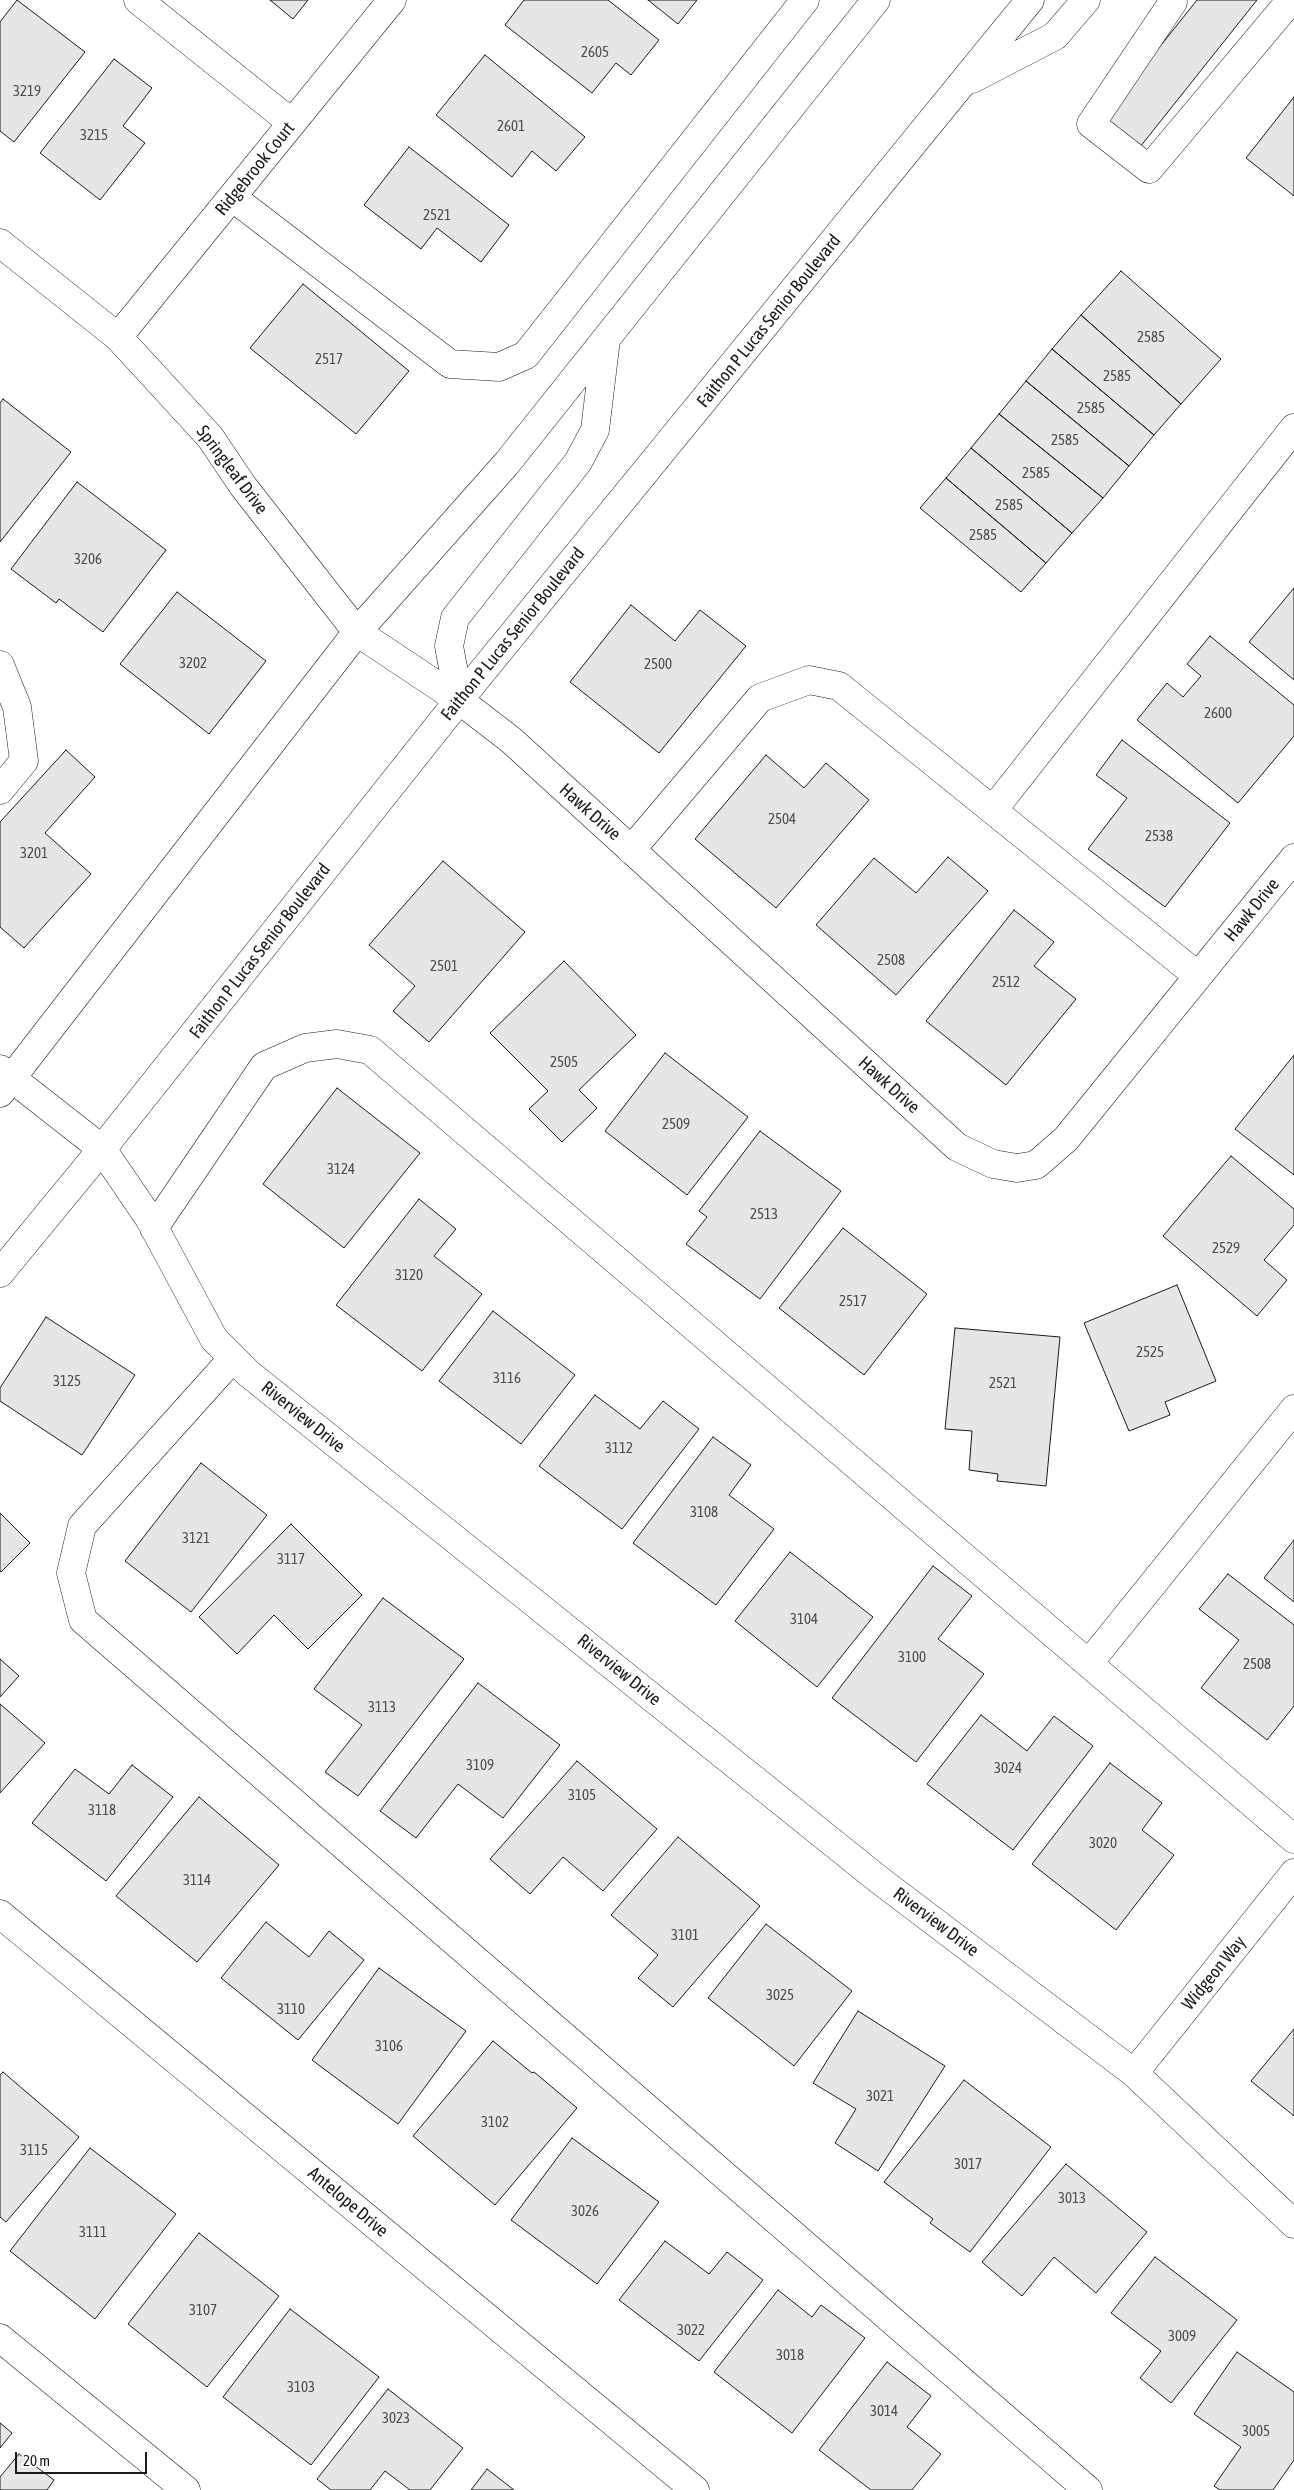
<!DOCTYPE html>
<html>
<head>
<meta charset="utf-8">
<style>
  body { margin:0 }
  #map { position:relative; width:1294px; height:2490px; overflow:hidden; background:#fff; font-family:"Asap Condensed",sans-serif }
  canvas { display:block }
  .scale { position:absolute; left:15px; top:2452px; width:132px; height:22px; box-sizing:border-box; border:2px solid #1a1a1a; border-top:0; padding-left:6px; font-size:15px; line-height:18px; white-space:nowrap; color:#1a1a1a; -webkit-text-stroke:4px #fff; paint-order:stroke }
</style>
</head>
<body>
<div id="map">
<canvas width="1294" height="2490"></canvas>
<div class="scale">20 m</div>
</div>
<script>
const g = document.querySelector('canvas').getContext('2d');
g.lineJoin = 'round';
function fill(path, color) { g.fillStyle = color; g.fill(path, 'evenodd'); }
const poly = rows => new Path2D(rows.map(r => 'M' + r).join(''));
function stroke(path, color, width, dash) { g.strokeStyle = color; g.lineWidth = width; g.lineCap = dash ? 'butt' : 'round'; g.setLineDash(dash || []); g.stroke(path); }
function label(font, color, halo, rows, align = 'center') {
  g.font = font + ' "Asap Condensed",sans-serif'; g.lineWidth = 4; g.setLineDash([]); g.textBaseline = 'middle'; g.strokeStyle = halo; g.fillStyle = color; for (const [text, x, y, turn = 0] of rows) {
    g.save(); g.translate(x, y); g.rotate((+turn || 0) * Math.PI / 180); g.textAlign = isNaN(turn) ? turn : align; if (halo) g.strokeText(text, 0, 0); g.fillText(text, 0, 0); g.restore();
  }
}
const building = poly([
  [17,0,85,52,14,142,0,131,0,22,17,0],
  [270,0,308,0,293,19,270,0],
  [524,0,608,0,659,40,631,75,616,63,592,93,505,25,524,0],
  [648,0,697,0,678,24,648,0],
  [1197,0,1257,0,1140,147,1103,118,1197,0],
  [485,55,585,137,556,171,532,151,512,177,436,115,485,55],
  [114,59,152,88,123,126,145,143,100,200,40,153,114,59],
  [1294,97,1294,196,1246,158,1294,97],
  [409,147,509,225,481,262,437,228,421,249,364,205,409,147],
  [1121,271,1221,359,1181,404,1081,315,1121,271],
  [303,284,409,371,356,434,250,348,303,284],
  [1081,315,1181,404,1154,435,1052,349,1081,315],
  [1052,349,1154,435,1129,466,1026,381,1052,349],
  [1026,381,1129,466,1103,498,999,414,1026,381],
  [3,399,71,452,0,542,0,403,3,399],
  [999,414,1103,498,1072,533,971,448,999,414],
  [971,448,1072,533,1046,563,946,478,971,448],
  [946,478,1046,563,1021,592,920,508,946,478],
  [77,482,166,550,103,632,59,599,56,603,11,569,77,482],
  [1294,588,1294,680,1249,642,1294,588],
  [177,592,266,661,209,734,120,664,177,592],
  [631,605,675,641,700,610,746,646,659,753,570,682,631,605],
  [1210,636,1294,705,1294,736,1238,803,1137,720,1167,683,1183,697,1201,676,1187,664,1210,636],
  [1122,740,1230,823,1165,907,1088,849,1127,798,1096,775,1122,740],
  [66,750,95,777,45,833,91,874,24,948,0,927,0,822,66,750],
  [766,755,804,788,826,763,869,800,776,908,695,839,766,755],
  [948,857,988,891,896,995,816,925,874,858,916,893,948,857],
  [443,861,525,932,429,1042,393,1011,415,986,369,945,443,861],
  [1014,910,1054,942,1034,966,1076,999,1006,1085,926,1021,1014,910],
  [564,961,636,1035,579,1090,597,1108,562,1142,529,1109,548,1091,490,1033,564,961],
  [665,1053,748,1117,687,1195,605,1131,665,1053],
  [1294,1055,1294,1175,1235,1129,1294,1055],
  [337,1088,420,1153,344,1248,263,1184,337,1088],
  [760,1131,841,1191,760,1299,686,1244,707,1217,699,1211,760,1131],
  [1231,1156,1294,1209,1294,1225,1264,1260,1287,1280,1257,1316,1163,1236,1231,1156],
  [419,1199,456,1229,434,1256,482,1294,422,1371,336,1305,419,1199],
  [843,1228,927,1294,864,1375,779,1308,843,1228],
  [1177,1285,1216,1381,1165,1402,1170,1415,1129,1431,1084,1323,1177,1285],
  [493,1311,575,1375,521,1444,439,1381,493,1311],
  [46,1317,135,1375,82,1455,0,1401,0,1388,46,1317],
  [955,1328,1060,1337,1046,1486,997,1481,998,1474,969,1470,972,1431,945,1429,955,1328],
  [595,1395,640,1429,663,1401,699,1429,622,1529,539,1466,595,1395],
  [713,1437,751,1465,729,1495,774,1529,716,1605,633,1543,713,1437],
  [201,1463,267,1515,191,1612,125,1561,201,1463],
  [0,1513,30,1543,1,1572,0,1571,0,1513],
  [291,1524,362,1595,308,1649,274,1615,237,1654,199,1617,291,1524],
  [1294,1540,1294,1602,1264,1578,1294,1540],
  [790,1552,873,1617,817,1687,735,1621,790,1552],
  [933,1566,972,1596,938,1639,984,1674,916,1762,832,1698,933,1566],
  [1228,1574,1294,1625,1294,1706,1267,1740,1201,1688,1239,1640,1199,1609,1228,1574],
  [383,1598,464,1659,358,1796,325,1772,362,1725,314,1689,383,1598],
  [0,1659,19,1676,0,1697,0,1659],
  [478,1683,560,1745,503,1818,458,1784,416,1838,380,1811,478,1683],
  [0,1704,45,1743,0,1793,0,1704],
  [981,1715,1027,1751,1054,1716,1093,1746,1013,1850,927,1784,981,1715],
  [577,1761,657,1829,603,1891,563,1857,530,1894,490,1859,577,1761],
  [1110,1763,1162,1803,1142,1830,1174,1855,1116,1930,1032,1864,1110,1763],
  [132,1765,173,1797,106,1881,32,1823,75,1769,109,1794,132,1765],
  [199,1797,279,1865,197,1962,116,1896,199,1797],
  [678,1837,760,1906,673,2007,638,1978,658,1955,611,1915,678,1837],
  [266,1922,309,1957,329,1931,364,1960,298,2040,221,1978,266,1922],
  [766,1924,852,1991,794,2066,708,1998,766,1924],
  [379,1968,466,2031,398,2124,312,2060,379,1968],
  [858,2011,945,2066,878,2171,835,2143,856,2109,813,2083,858,2011],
  [1294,2029,1294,2116,1251,2081,1294,2029],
  [493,2041,532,2073,534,2072,577,2108,495,2205,413,2136,493,2041],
  [3,2072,79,2137,6,2222,0,2217,0,2075,3,2072],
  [964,2080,1051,2147,970,2252,930,2223,933,2219,884,2182,964,2080],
  [572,2138,659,2202,597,2284,511,2220,572,2138],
  [90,2148,176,2214,95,2319,10,2251,90,2148],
  [1066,2164,1147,2232,1096,2293,1054,2257,1022,2296,982,2262,1066,2164],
  [199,2233,279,2296,207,2387,128,2324,199,2233],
  [665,2241,709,2274,727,2252,763,2280,699,2361,619,2300,665,2241],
  [1155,2257,1237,2320,1171,2403,1140,2378,1161,2351,1111,2313,1155,2257],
  [778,2290,812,2317,821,2305,865,2338,792,2433,714,2372,778,2290],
  [290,2309,379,2377,311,2465,223,2397,290,2309],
  [1237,2352,1294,2392,1294,2460,1273,2490,1220,2490,1214,2486,1241,2447,1194,2414,1237,2352],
  [887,2362,931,2396,907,2427,941,2454,912,2490,871,2490,819,2450,887,2362],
  [388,2389,463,2448,430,2490,410,2490,385,2471,370,2490,331,2490,317,2479,388,2389],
  [0,2423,12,2433,0,2448,0,2423],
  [19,2454,54,2480,47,2490,0,2490,0,2477,19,2454],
  [487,2469,514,2490,471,2490,487,2469]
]);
fill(building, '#e6e6e6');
stroke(building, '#1a1a1a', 1);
const minor = poly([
  [138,0,292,123],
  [1171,0,1173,2,1091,124,1149,169,1291,0],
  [232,197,450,364,499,367,526,355,805,0],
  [0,243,118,337,210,437,243,486,357,632,459,700,511,740,957,1147,993,1164,1017,1168,1036,1165,1066,1139,1294,858],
  [118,337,392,0],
  [0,665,17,707,24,761,0,790],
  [993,810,1294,428],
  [631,850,760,698,809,680,839,686,1198,976],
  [0,1069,102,1149,149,1218,214,1339,248,1373,878,1879,1134,2073,1294,2224],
  [154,1228,264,1066,305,1048,337,1044,370,1050,1294,1839],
  [233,1358,82,1526,71,1573,83,1620,1088,2490],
  [1089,1663,1294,1409],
  [0,1914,695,2490],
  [1134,2073,1294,1873],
  [0,2338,186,2490]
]);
const major = poly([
  [972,79,1055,36,1086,0],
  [459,700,449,646,455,618,578,462,595,430,606,339],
  [0,1093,357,632,507,463,876,0],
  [0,1273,102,1149,459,700,1030,0]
]);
stroke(minor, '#1a1a1a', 29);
stroke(major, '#1a1a1a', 29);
stroke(minor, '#fff', 28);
stroke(major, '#fff', 28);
label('15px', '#4d4d4d', null, [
  ["2605",595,52],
  ["3219",27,91],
  ["2601",511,126],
  ["3215",94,135],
  ["2521",437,215],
  ["2585",1151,337],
  ["2517",329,359],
  ["2585",1117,376],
  ["2585",1091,408],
  ["2585",1065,440],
  ["2585",1036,473],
  ["2585",1009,505],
  ["2585",983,535],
  ["3206",88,559],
  ["3202",193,663],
  ["2500",658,664],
  ["2600",1218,713],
  ["2504",782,819],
  ["2538",1159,836],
  ["3201",34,853],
  ["2508",891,960],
  ["2501",444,966],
  ["2512",1006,982],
  ["2505",564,1062],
  ["2509",676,1124],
  ["3124",341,1169],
  ["2513",764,1214],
  ["2529",1226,1248],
  ["3120",409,1275],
  ["2517",853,1301],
  ["2525",1150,1352],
  ["3116",507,1378],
  ["3125",67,1381],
  ["2521",1003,1383],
  ["3112",619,1448],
  ["3108",704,1512],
  ["3121",196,1538],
  ["3117",291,1559],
  ["3104",804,1619],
  ["3100",912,1657],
  ["2508",1257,1664],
  ["3113",382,1707],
  ["3109",480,1765],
  ["3024",1008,1768],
  ["3105",582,1795],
  ["3118",102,1810],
  ["3020",1103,1843],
  ["3114",197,1880],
  ["3101",685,1935],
  ["3025",780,1995],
  ["3110",291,2009],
  ["3106",389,2046],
  ["3021",880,2096],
  ["3102",495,2122],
  ["3115",34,2150],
  ["3017",968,2164],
  ["3013",1072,2198],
  ["3026",585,2211],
  ["3111",93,2232],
  ["3107",203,2310],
  ["3022",691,2330],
  ["3009",1182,2336],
  ["3018",790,2355],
  ["3103",301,2387],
  ["3014",884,2411],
  ["3023",396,2418],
  ["3005",1256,2431]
]);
label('18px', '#1a1a1a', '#fff', [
  ["Ridgebrook Court",255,169,-51],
  ["Faithon P Lucas Senior Boulevard",769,321,-51],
  ["Springleaf Drive",232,470,53],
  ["Faithon P Lucas Senior Boulevard",513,634,-51],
  ["Hawk Drive",590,812,42],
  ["Hawk Drive",1252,910,-51],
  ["Faithon P Lucas Senior Boulevard",260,951,-52],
  ["Hawk Drive",889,1085,42],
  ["Riverview Drive",303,1417,39],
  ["Riverview Drive",619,1670,39],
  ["Riverview Drive",936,1922,37],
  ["Widgeon Way",1214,1973,-51],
  ["Antelope Drive",348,2202,40]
]);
</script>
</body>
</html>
